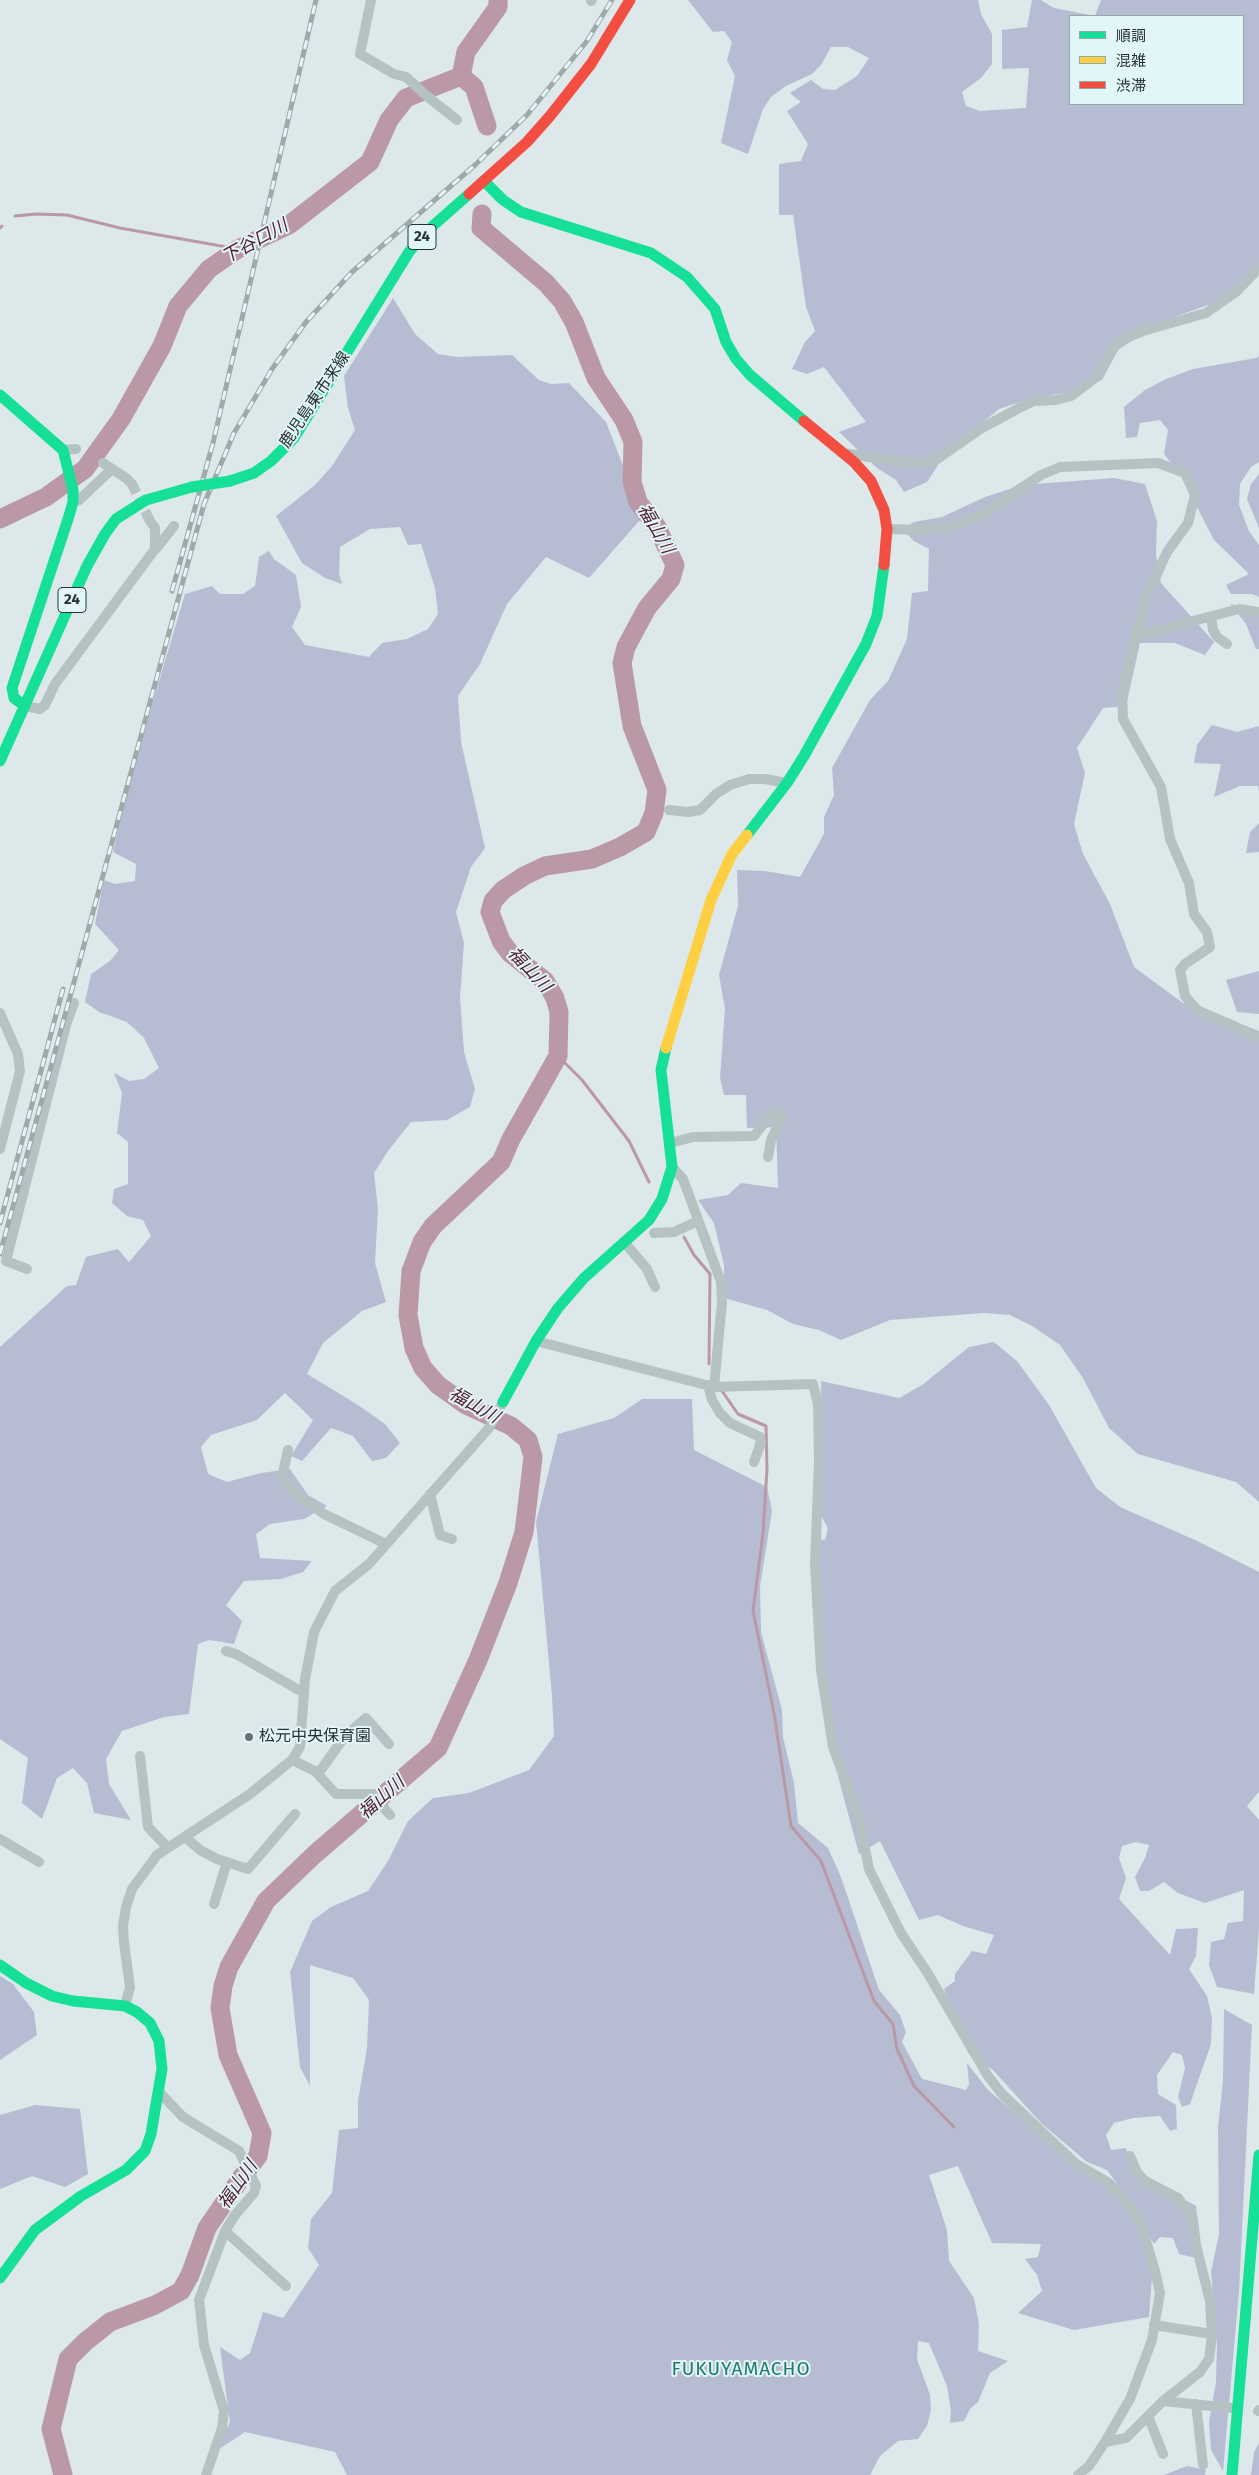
<!DOCTYPE html>
<html>
<head>
<meta charset="utf-8">
<style>
  body { margin:0 }
  #map { position:relative; width:1259px; height:2475px; overflow:hidden; background:#dce8ea; font-family:"Fira Sans","Noto Sans JP",sans-serif }
  canvas { display:block }
  .legend { position:absolute; left:1069px; top:15px; width:175px; height:90px; box-sizing:border-box; background:#e2f5f8; border:1px solid #96a7a8; margin:0; padding:6px 9px; list-style:none; font-size:15px; color:#253231 }
  .legend li { display:flex; align-items:center; gap:10px; height:25px }
  .legend b { width:25px; border:1px solid #96a7a8 }
</style>
</head>
<body>
<div id="map">
<canvas width="1259" height="2475"></canvas>
<ul class="legend">
<li><b style="height:6px;background:#16e098"></b>順調</li>
<li><b style="height:6px;background:#ffcf43"></b>混雑</li>
<li><b style="height:6px;background:#f24e42"></b>渋滞</li>
</ul>
</div>
<script>
const g = document.querySelector('canvas').getContext('2d');
g.lineJoin = 'round';
function fill(path, color) { g.fillStyle = color; g.fill(path, 'evenodd'); }
const poly = rows => new Path2D(rows.map(r => 'M' + r).join(''));
function stroke(path, color, width, dash) { g.strokeStyle = color; g.lineWidth = width; g.lineCap = dash ? 'butt' : 'round'; g.setLineDash(dash || []); g.stroke(path); }
function label(font, color, halo, rows, align = 'center') {
  g.font = font + ' "Fira Sans","Noto Sans JP",sans-serif'; g.lineWidth = 4; g.setLineDash([]); g.textBaseline = 'middle'; g.strokeStyle = halo; g.fillStyle = color; for (const [text, x, y, turn = 0] of rows) {
    g.save(); g.translate(x, y); g.rotate((+turn || 0) * Math.PI / 180); g.textAlign = isNaN(turn) ? turn : align; if (halo) g.strokeText(text, 0, 0); g.fillText(text, 0, 0); g.restore();
  }
}
fill(poly([
  [688,0,978,0,981,14,992,34,992,64,981,78,962,92,966,106,980,111,1026,108,1029,68,1002,69,1002,30,1027,27,1032,0,1041,0,1054,8,1095,16,1101,0,1259,0,1259,272,1228,298,1177,316,1147,331,1118,350,1102,380,1078,391,1032,398,999,409,958,443,940,462,927,482,904,492,896,480,877,468,839,432,866,422,824,367,807,374,792,369,805,342,815,331,806,307,793,215,779,215,779,164,801,161,808,144,787,111,801,102,790,93,811,80,823,89,835,90,857,76,869,58,848,47,831,47,821,65,812,74,786,86,771,97,763,109,748,154,721,143,735,76,727,60,732,42,724,31,713,32],
  [1070,16,1243,16,1243,104,1070,104],
  [393,298,415,334,438,354,457,357,512,355,539,380,551,384,569,383,606,422,624,468,640,520,589,578,546,557,507,604,480,664,458,696,461,742,485,848,471,867,456,912,464,943,460,998,464,1052,475,1089,470,1107,447,1120,411,1122,388,1151,374,1173,378,1208,375,1263,386,1302,362,1311,323,1343,307,1374,358,1405,385,1424,400,1443,386,1458,372,1461,353,1436,331,1428,302,1461,291,1456,313,1420,285,1393,257,1420,211,1435,201,1447,208,1474,227,1482,261,1473,290,1469,308,1495,327,1506,304,1519,270,1524,256,1534,260,1558,312,1561,303,1572,281,1579,244,1581,226,1605,242,1621,234,1644,209,1640,198,1644,189,1714,164,1717,122,1731,106,1759,109,1784,131,1820,94,1813,87,1783,73,1768,57,1778,42,1819,22,1803,28,1758,0,1739,0,1347,67,1286,76,1285,86,1257,118,1249,129,1262,151,1236,143,1220,127,1216,112,1203,114,1189,128,1184,128,1142,117,1133,122,1093,114,1073,129,1081,144,1079,159,1068,144,1038,127,1022,99,1012,85,1002,91,974,110,961,119,950,95,924,104,880,115,884,135,881,136,864,113,852,127,789,185,594,212,586,220,594,243,594,255,586,259,557,269,551,274,559,296,575,301,607,292,627,305,645,369,657,382,643,407,639,428,629,438,614,435,588,421,544,408,545,400,527,370,529,340,547,339,573,342,584,325,578,302,563,276,516,315,485,332,466,355,430,348,408,344,376],
  [1259,356,1259,462,1251,467,1240,484,1239,505,1249,531,1259,545,1259,597,1252,594,1231,594,1226,585,1249,574,1214,540,1181,476,1164,454,1168,430,1160,420,1140,423,1137,437,1126,438,1124,407,1145,390,1166,379,1193,369,1256,358],
  [1259,474,1259,528,1247,499,1251,484],
  [1114,478,1145,484,1157,521,1156,554,1161,583,1214,642,1205,655,1175,643,1140,643,1126,706,1103,708,1077,748,1085,773,1074,824,1083,854,1110,904,1134,967,1183,1003,1259,1031,1259,1502,1236,1482,1138,1454,1109,1428,1083,1378,1060,1345,1032,1326,1010,1315,984,1313,890,1320,841,1340,819,1330,793,1324,767,1310,724,1298,724,1265,714,1223,698,1200,728,1195,741,1183,778,1188,776,1127,747,1128,746,1095,724,1095,720,1078,725,1009,719,975,738,906,737,870,765,871,800,877,824,834,824,817,834,795,832,768,870,700,888,681,907,639,912,593,928,591,929,549,914,541,902,529,914,522,942,517,985,497,1022,485],
  [1230,604,1259,610,1259,649,1256,649,1246,624],
  [1212,725,1237,732,1259,726,1259,792,1258,786,1240,786,1214,797,1221,764,1194,763,1197,745],
  [1259,823,1259,852,1246,853,1250,832],
  [1259,971,1259,1014,1237,1012,1226,980],
  [994,1342,1017,1361,1049,1405,1096,1488,1120,1507,1195,1540,1259,1572,1259,1792,1247,1806,1259,1820,1259,1929,1254,1994,1217,1987,1209,1965,1211,1942,1224,1939,1228,1923,1243,1921,1244,1890,1205,1903,1178,1893,1164,1882,1149,1891,1140,1891,1135,1877,1145,1858,1149,1845,1136,1842,1122,1846,1119,1858,1126,1878,1119,1899,1170,1955,1176,1929,1198,1928,1196,1956,1189,1969,1207,1996,1212,2018,1211,2044,1190,2104,1182,2107,1178,2097,1185,2068,1182,2055,1173,2052,1157,2075,1158,2094,1176,2105,1177,2129,1170,2131,1160,2116,1133,2118,1114,2123,1106,2135,1111,2150,1126,2148,1134,2172,1196,2206,1200,2259,1179,2254,1173,2238,1160,2237,1154,2244,1128,2199,1107,2170,1087,2162,1041,2123,993,2070,968,2053,944,1989,955,1981,955,1974,972,1951,986,1954,994,1935,963,1926,938,1915,919,1920,880,1841,859,1854,839,1780,817,1666,812,1539,825,1540,828,1528,818,1510,822,1448,821,1381,899,1398,922,1385,969,1347],
  [642,1399,692,1399,694,1450,767,1487,772,1511,760,1587,761,1632,782,1710,783,1737,794,1783,798,1823,828,1848,841,1877,879,1990,900,2015,906,2032,902,2042,922,2079,966,2090,969,2084,967,2063,988,2090,1057,2149,1111,2186,1132,2215,1153,2264,1149,2317,1074,2330,1018,2313,1042,2291,1037,2275,1025,2259,1038,2257,1041,2244,992,2243,958,2166,929,2175,947,2230,949,2261,974,2298,979,2324,978,2351,1008,2361,990,2373,978,2402,970,2409,964,2421,950,2423,951,2411,947,2386,929,2343,918,2341,917,2359,930,2395,931,2410,927,2426,918,2439,898,2441,880,2456,870,2475,347,2475,335,2452,245,2432,216,2451,230,2422,220,2347,240,2360,250,2353,263,2312,283,2318,319,2265,308,2248,311,2219,332,2193,339,2130,358,2128,358,2101,367,2048,369,2000,353,1978,310,1965,310,2086,300,2067,290,1972,312,1921,331,1907,368,1891,388,1861,408,1821,433,1798,469,1793,529,1770,554,1736,552,1696,536,1522,558,1434,614,1418],
  [0,1976,13,1984,34,2012,37,2035,0,2060],
  [1224,2009,1252,2025,1239,2292,1223,2471,1211,2450,1209,2422,1216,2382,1217,2344,1211,2272,1219,2234,1218,2127,1223,2081],
  [35,2105,80,2109,88,2174,65,2187,32,2176,0,2189,0,2115],
  [1259,2443,1259,2475,1251,2475,1254,2452],
  [1187,2466,1206,2470,1205,2475,1164,2475]
]), '#b6bdd2');
stroke(poly([
  [15,216,36,214,67,215,120,228,238,249],
  [0,228,2,226],
  [558,1056,582,1080,629,1141,649,1182],
  [684,1237,694,1255,710,1274,709,1364],
  [722,1391,738,1414,766,1426,767,1469,763,1533,753,1611,774,1713,791,1826,821,1861,874,2001,893,2024,897,2049,914,2086,954,2127]
]), '#bb98a6', 3);
stroke(poly([
  [461,76,466,52,498,7,498,0],
  [461,76,474,87,487,126],
  [0,519,46,497,85,469,121,419,162,346,178,306,209,269,238,249,289,225,370,162,389,120,406,98,461,76],
  [63,2475,51,2429,68,2359,85,2342,110,2322,155,2305,181,2291,190,2275,207,2228,241,2178,258,2156,262,2133,228,2055,220,2008,223,1986,229,1967,266,1901,315,1854,438,1748,478,1660,508,1583,524,1532,533,1457,528,1440,511,1426,466,1405,438,1385,423,1368,414,1348,408,1315,411,1271,422,1242,433,1226,501,1162,511,1139,558,1056,559,1012,555,998,545,981,510,953,501,941,490,912,493,901,503,890,524,876,545,866,592,859,620,847,646,832,654,813,657,790,632,726,622,663,626,647,647,608,671,579,675,565,657,527,638,502,632,482,633,442,624,420,596,378,574,322,562,301,546,283,481,228,482,214]
]), '#bb98a6', 19);
stroke(poly([
  [132,484,150,521]
]), '#b7c4c5', 10, [10, 5]);
stroke(poly([
  [371,0,360,54,394,74,406,77,428,97,457,120],
  [591,1,592,0],
  [63,450,76,449],
  [842,453,905,462,933,462,982,428,1021,407,1034,401,1056,400,1071,396,1095,378,1118,341,1143,331,1206,313,1236,292,1259,268],
  [103,463,126,478,132,484],
  [73,502,79,500,112,469],
  [887,529,921,530,948,527,976,518,1041,475,1060,467,1158,463,1185,473,1195,495,1188,523,1167,552,1145,600,1122,692,1123,719,1161,787,1170,839,1189,883,1194,914,1207,932,1210,947,1185,964,1180,970,1185,996,1197,1010,1259,1037],
  [156,549,174,526],
  [1211,617,1213,630,1217,637,1227,644],
  [1136,636,1239,609,1259,612],
  [25,706,40,709,45,705,55,684,155,549,155,528,150,521],
  [669,810,688,812,700,810,716,794,730,785,749,779,765,779,787,783],
  [0,1013,18,1054,20,1071,0,1149],
  [670,1143,693,1137,754,1136,770,1116,780,1113,782,1117,771,1140,768,1157],
  [672,1167,683,1179,721,1282,722,1302,714,1387],
  [654,1233,674,1232,698,1221],
  [624,1242,647,1269,655,1287],
  [27,1269,6,1261,66,1025,74,1003],
  [536,1341,714,1387,813,1384,818,1404,819,1462,815,1563,821,1670,833,1747,859,1818,869,1869,901,1933,927,1972,988,2076,1002,2094,1075,2163,1109,2183,1124,2199,1141,2224,1155,2271,1160,2293,1152,2340,1130,2399,1105,2442,1089,2466,1078,2475],
  [708,1385,712,1400,720,1413,730,1423,760,1437,761,1442,754,1462],
  [288,1450,282,1477,297,1495,324,1514,386,1544],
  [430,1494,440,1535,452,1539],
  [226,1651,236,1654,304,1693],
  [140,1756,148,1827,168,1848],
  [292,1760,315,1771,336,1794,372,1794,390,1815],
  [318,1774,345,1736,366,1718,389,1744],
  [185,1837,200,1850,217,1859,248,1869,295,1814],
  [0,1839,39,1862],
  [214,1904,227,1862],
  [125,2006,130,1987,124,1943,123,1926,126,1907,132,1889,157,1855,250,1794,292,1760,300,1747,305,1679,314,1632,335,1591,369,1564,489,1428,503,1402],
  [160,2093,183,2117,239,2151,256,2186,254,2193,235,2215,225,2231,199,2300,204,2345,224,2411,222,2428,206,2475],
  [1130,2156,1137,2172,1145,2181,1178,2198,1193,2219,1196,2245,1210,2301,1212,2336,1209,2359,1200,2372,1163,2401],
  [225,2231,286,2286],
  [1154,2325,1212,2334],
  [1196,2404,1203,2465],
  [1258,2411,1259,2410],
  [1148,2416,1163,2454],
  [1105,2442,1126,2438,1163,2401,1231,2408]
]), '#b5c2c3', 10);
stroke(poly([
  [484,181,503,200,521,212,651,253,687,277,715,309,726,342,736,359,750,375,804,421],
  [0,395,63,450,73,490,73,502,69,516,12,688,14,698,25,706],
  [230,481,254,473,271,461,294,438,409,252,426,232,469,194],
  [0,761,87,566,105,534,116,519,146,500,192,487],
  [747,835,787,783,804,756,866,644,877,616,884,565],
  [503,1402,536,1341,558,1308,584,1278,649,1220,662,1199,672,1167,661,1070,666,1048],
  [0,1965,26,1983,52,1996,73,2001,125,2006,137,2012,150,2023,159,2041,162,2069,151,2134,145,2151,126,2170,81,2196,35,2230,0,2278],
  [1232,2475,1259,2155]
]), '#16e098', 11);
stroke(poly([
  [666,1048,711,900,732,854,747,835]
]), '#ffcf43', 11);
stroke(poly([
  [469,194,527,142,550,116,591,64,630,0],
  [804,421,854,462,871,481,884,510,887,529,884,565]
]), '#f24e42', 11);
const rail = poly([
  [172,591,213,443,316,0],
  [0,1223,63,989],
  [0,1254,204,504,234,433,272,369,306,322,352,272,475,165,527,115,587,41,612,0]
]);
stroke(rail, '#a0a9aa', 5);
stroke(rail, '#e2f5f8', 3, [9]);
stroke(poly([
  [192,487,230,481]
]), '#16e098', 11);
for (const [x, y, r, color] of [
  [249,1737,5,"#657272"]
]) { const dot = new Path2D(); dot.arc(x, y, r, 0, 2 * Math.PI); g.fillStyle = color; g.fill(dot); stroke(dot, '#e2f5f8', 2); }
for (const [x, y, w] of [
  [422,237,28],
  [72,600,28]
]) { const box = new Path2D(); box.roundRect(x - w / 2, y - 12.5, w, 25, 4); g.fillStyle = '#e2f5f8'; g.fill(box); stroke(box, '#253231', 1); }
label('bold 15px', '#253231', null, [
  ["24",422,237],
  ["24",72,600]
]);
label('16px', '#253231', '#e2f5f8', [
  ["鹿児島東市来線",315,400,-56]
]);
label('16px', '#253231', '#e2f5f8', [
  ["松元中央保育園",259,1737]
], 'left');
label('italic 18px', '#531b2d', '#e2f5f8', [
  ["下谷口川",255,242,-29],
  ["福山川",655,529,60],
  ["福山川",529,970,47],
  ["福山川",474,1406,29],
  ["福山川",382,1798,-42],
  ["福山川",238,2185,-55]
]);
g.letterSpacing = '1px';
label('19px', '#1e7a6c', '#e2f5f8', [
  ["FUKUYAMACHO",741,2370]
]);
g.letterSpacing = '0px';
</script>
</body>
</html>
